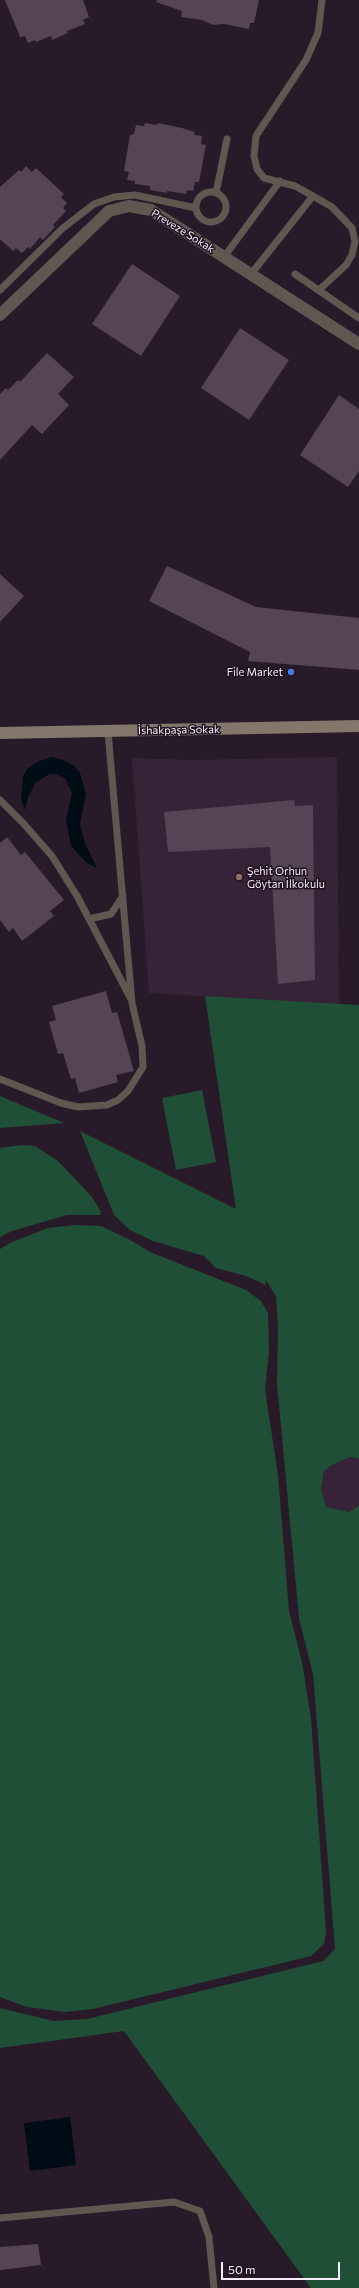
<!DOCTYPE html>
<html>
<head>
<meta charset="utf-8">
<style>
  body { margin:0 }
  #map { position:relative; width:359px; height:2288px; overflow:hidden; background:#291a2a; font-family:Commissioner,sans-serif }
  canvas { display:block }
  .scale { position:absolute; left:221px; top:2262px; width:119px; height:18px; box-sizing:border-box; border:2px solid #f7edf7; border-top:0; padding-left:5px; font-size:12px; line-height:14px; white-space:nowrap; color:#f7edf7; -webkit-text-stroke:3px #1f1120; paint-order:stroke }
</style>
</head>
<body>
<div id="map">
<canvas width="359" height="2288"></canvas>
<div class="scale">50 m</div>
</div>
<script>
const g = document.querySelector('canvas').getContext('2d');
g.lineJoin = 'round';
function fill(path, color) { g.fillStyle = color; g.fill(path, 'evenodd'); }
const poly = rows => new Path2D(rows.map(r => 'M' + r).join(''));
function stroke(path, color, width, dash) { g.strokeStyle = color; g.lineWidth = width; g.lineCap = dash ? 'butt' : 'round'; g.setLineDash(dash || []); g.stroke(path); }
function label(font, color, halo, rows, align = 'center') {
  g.font = font + ' Commissioner,sans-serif'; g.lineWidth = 3; g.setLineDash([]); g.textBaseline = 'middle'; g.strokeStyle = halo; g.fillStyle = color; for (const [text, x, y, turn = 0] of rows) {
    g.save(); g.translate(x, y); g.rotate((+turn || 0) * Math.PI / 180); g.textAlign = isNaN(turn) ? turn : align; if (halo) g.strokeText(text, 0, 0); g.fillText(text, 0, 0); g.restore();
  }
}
fill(poly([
  [337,757,339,1004,149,993,132,758,191,760],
  [350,1457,359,1459,359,1505,349,1512,326,1507,321,1489,324,1471,330,1466]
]), '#362338');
fill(poly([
  [205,996,359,1005,359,1459,350,1457,330,1466,324,1471,321,1489,326,1507,349,1512,359,1505,359,2288,311,2288,124,2031,0,2048,0,2008,54,2021,87,2019,323,1961,335,1949,313,1674,299,1618,277,1384,278,1330,276,1296,265,1279,266,1285,246,1276,216,1268,204,1256,153,1241,130,1230,114,1215,80,1131,236,1209],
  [202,1090,216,1162,176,1170,162,1098],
  [0,1096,64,1123,0,1128],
  [21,1145,35,1146,58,1161,92,1197,100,1210,101,1215,67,1215,12,1231,0,1237,0,1148],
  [75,1225,101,1226,130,1240,150,1252,246,1290,261,1301,268,1313,269,1351,265,1390,278,1475,289,1611,302,1662,311,1719,326,1931,324,1944,311,1956,93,2009,65,2012,27,2007,0,1997,0,1249,12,1242,48,1228]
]), '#1f4f36');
fill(poly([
  [52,757,63,760,73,765,80,773,86,794,80,824,85,843,97,868,87,863,71,846,66,820,72,793,65,778,56,774,50,774,36,782,28,797,25,810,21,800,23,776,28,768,39,761],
  [70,2117,76,2165,30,2171,24,2123]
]), '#000d16');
fill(poly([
  [5,0,83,0,89,17,83,20,85,24,67,31,68,33,52,40,51,36,36,42,35,40,28,43,25,36,20,37],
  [157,0,259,0,254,23,250,23,249,29,224,24,213,25,202,20,181,17,182,11,156,2],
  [145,123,157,125,158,123,182,128,195,132,194,135,202,136,201,144,206,145,199,182,195,182,193,191,187,190,186,194,167,191,167,193,150,190,150,186,135,184,135,181,127,180,129,172,124,171,130,135,134,134,136,125,144,126],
  [26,166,32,172,36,168,64,194,61,197,67,203,63,208,66,211,53,225,55,227,43,240,40,237,30,249,28,247,22,253,16,248,13,251,0,239,0,187,19,170,21,172],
  [132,264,180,296,141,356,92,324],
  [240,328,289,360,249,420,201,388],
  [47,353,74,377,58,394,69,405,42,434,32,425,0,460,0,394,6,388,8,390,18,380,20,382],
  [339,395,359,409,359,471,348,487,300,455],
  [167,566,256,607,359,618,359,670,248,661,250,652,149,601],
  [0,574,24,596,0,622],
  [294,800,295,806,313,805,315,980,278,984,270,847,168,852,164,812],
  [7,837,21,855,25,852,64,900,50,911,54,916,22,941,13,928,9,932,0,920,0,843],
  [106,991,112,1013,117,1012,134,1071,116,1075,118,1082,79,1093,75,1078,71,1079,63,1053,58,1054,49,1022,56,1020,52,1006],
  [38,2244,41,2265,0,2270,0,2247]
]), '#544455');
stroke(poly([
  '196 207a15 15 0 1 1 30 0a15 15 0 1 1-30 0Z',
  [216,193,227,139],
  [224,257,280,181],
  [251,274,313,196],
  [295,274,359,318],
  [0,290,63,228,94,204,114,197,135,195,196,208],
  [319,290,346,265,352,255,355,241,352,228,332,207,313,196,295,186,264,178,257,169,254,156,256,136,306,60,318,33,322,0],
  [0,800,23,823,52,856,77,896,131,999],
  [89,919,111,914,123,896],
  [0,1079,61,1103,78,1107,107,1105,118,1100,128,1091,143,1067,142,1046,132,1003,108,732],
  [0,2218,174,2202,200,2211,209,2237,214,2288]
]), '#605850', 7);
stroke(poly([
  [0,315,109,211,129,206,151,210,359,344]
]), '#605850', 12);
stroke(poly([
  [0,733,359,726]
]), '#83776b', 12);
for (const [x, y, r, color] of [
  [291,672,4,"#3f7fe0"],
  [239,877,4,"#8d6e63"]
]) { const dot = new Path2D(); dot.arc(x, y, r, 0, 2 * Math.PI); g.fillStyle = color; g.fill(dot); stroke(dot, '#1f1120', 1.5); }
label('11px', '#f7edf7', '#1f1120', [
  ["Preveze Sokak",183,231,32],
  ["İshakpaşa Sokak",179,730,-1]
]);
label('11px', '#f7edf7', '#1f1120', [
  ["File Market",283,672],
  ["Şehit Orhun",247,871,"left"],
  ["Göytan İlkokulu",247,884,"left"]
], 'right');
</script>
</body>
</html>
